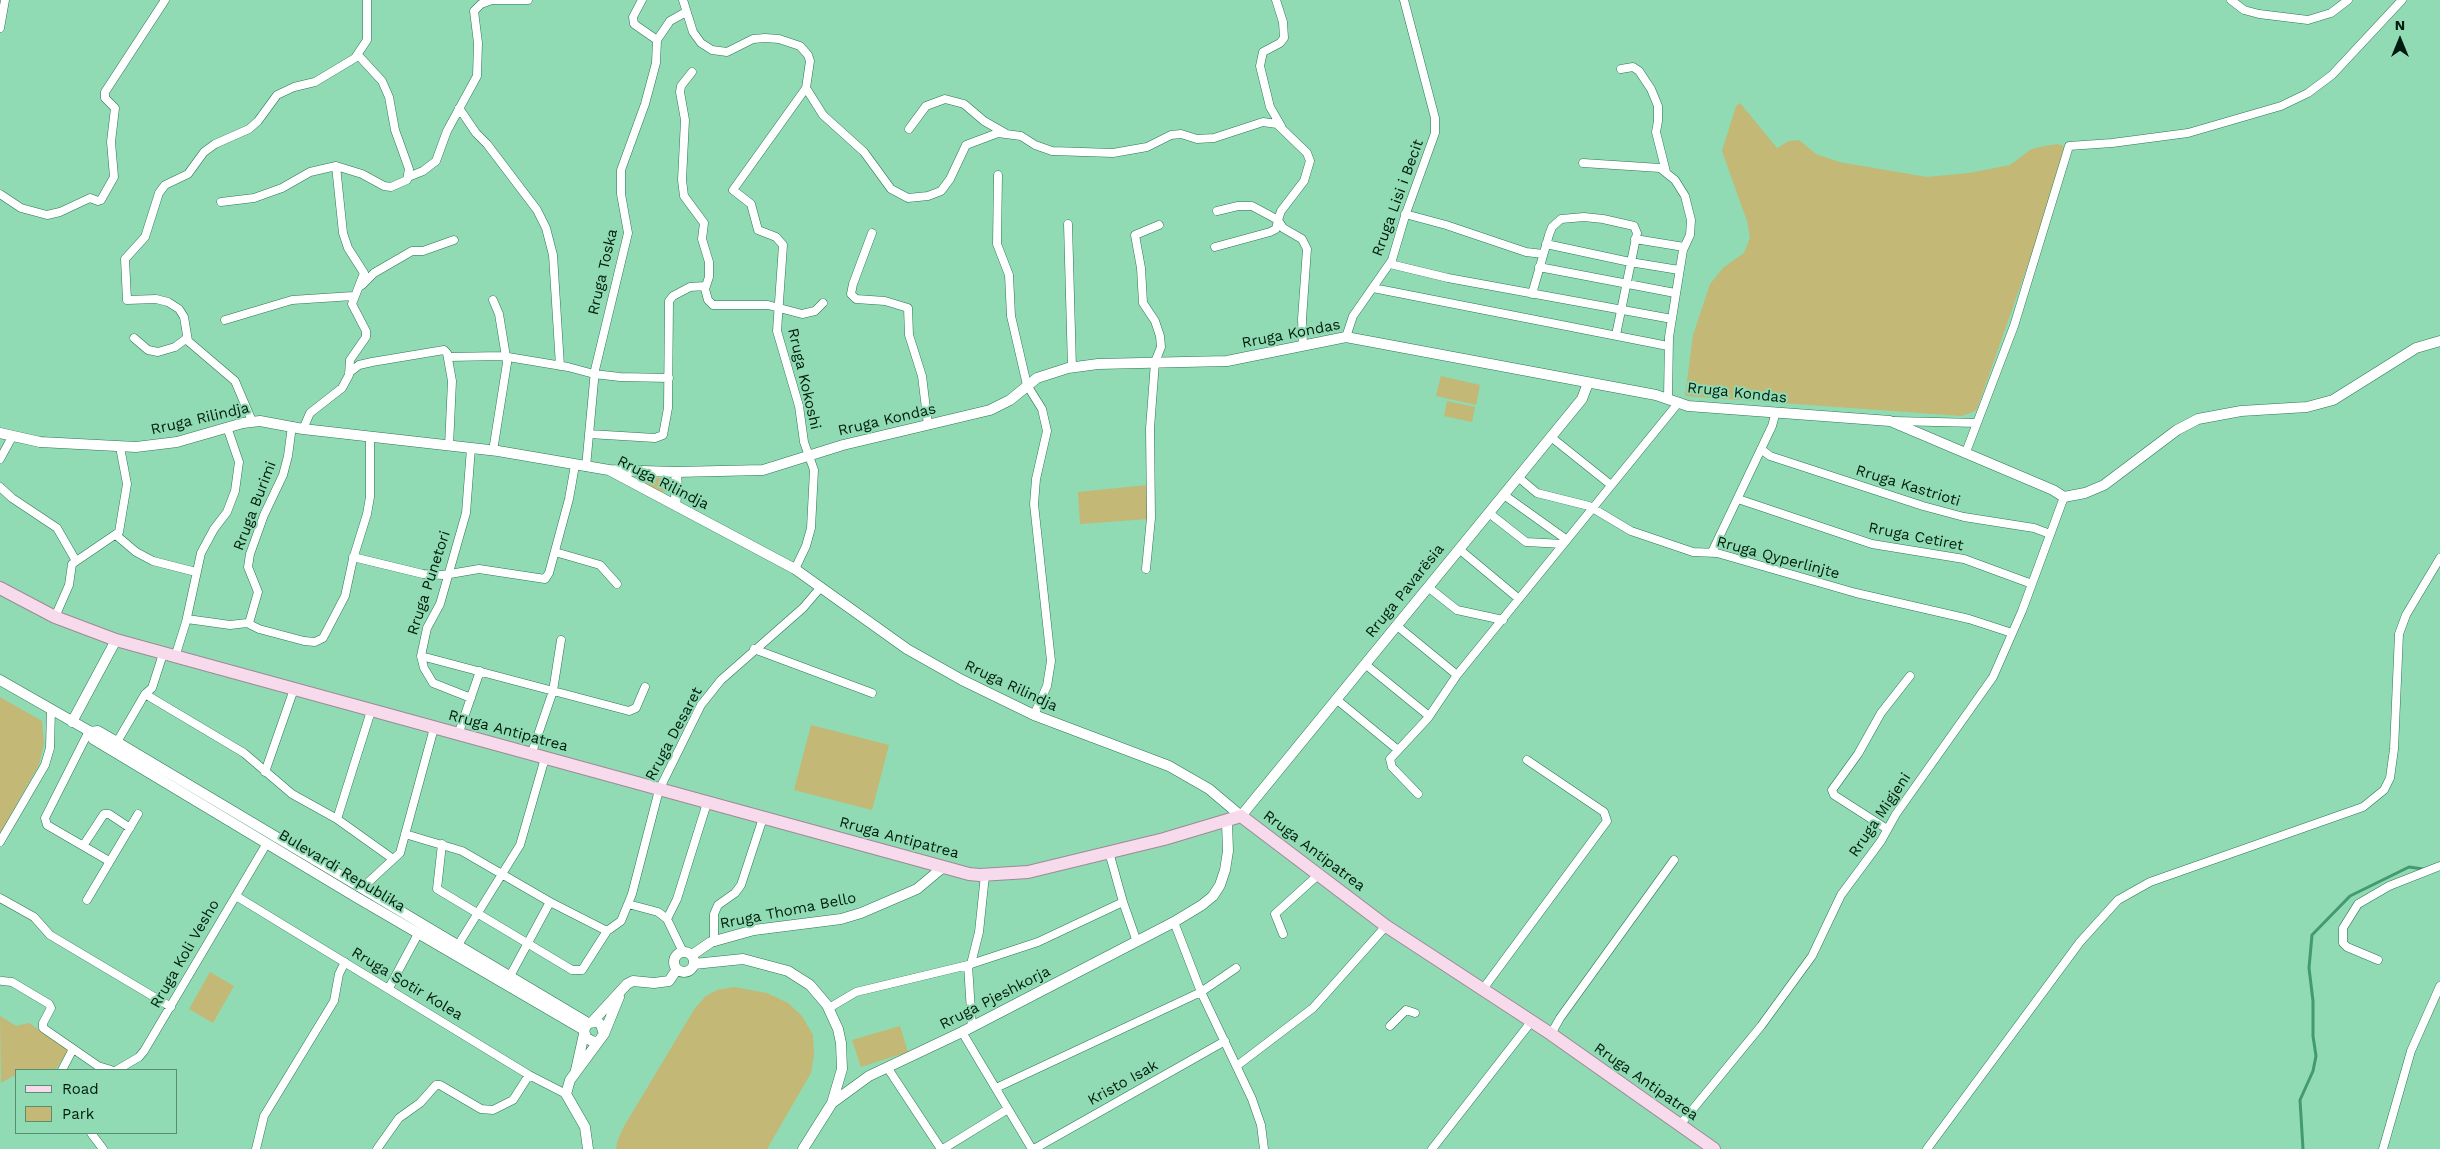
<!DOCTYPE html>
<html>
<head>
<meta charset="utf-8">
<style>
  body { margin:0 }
  #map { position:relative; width:2440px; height:1149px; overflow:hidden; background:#90dbb3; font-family:"Work Sans",sans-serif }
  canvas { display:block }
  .legend { position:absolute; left:15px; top:1069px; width:162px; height:65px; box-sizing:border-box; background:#90dbb3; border:1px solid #568f71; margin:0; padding:6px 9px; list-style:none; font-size:15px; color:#001c0e }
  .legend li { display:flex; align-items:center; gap:10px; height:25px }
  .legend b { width:25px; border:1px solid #568f71 }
  .north { position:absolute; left:2375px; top:15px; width:50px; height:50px; -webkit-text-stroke:4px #90dbb3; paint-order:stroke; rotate:0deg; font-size:14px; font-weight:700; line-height:20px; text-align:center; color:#001c0e }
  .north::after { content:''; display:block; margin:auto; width:18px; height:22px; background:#001c0e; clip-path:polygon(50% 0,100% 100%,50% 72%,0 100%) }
</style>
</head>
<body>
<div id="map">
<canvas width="2440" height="1149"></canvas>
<ul class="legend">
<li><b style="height:6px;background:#f7dbed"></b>Road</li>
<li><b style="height:14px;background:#c3b875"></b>Park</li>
</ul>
<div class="north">N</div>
</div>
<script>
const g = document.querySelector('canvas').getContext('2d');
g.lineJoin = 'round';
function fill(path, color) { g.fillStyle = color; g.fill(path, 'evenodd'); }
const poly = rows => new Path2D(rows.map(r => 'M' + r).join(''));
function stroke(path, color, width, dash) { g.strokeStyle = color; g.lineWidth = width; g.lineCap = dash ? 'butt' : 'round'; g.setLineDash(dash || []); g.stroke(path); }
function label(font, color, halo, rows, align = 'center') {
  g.font = font + ' "Work Sans",sans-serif'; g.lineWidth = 4; g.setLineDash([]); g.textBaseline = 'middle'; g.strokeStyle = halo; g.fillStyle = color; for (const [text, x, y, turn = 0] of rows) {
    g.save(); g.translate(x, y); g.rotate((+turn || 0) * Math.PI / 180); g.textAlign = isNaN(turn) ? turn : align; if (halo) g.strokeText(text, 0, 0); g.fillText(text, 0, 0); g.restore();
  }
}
fill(poly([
  [1740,103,1777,148,1789,141,1799,140,1816,154,1839,162,1927,177,1969,173,2010,165,2030,150,2039,147,2057,144,2067,147,2067,154,1977,409,1973,412,1961,416,1685,396,1693,335,1710,284,1724,267,1744,253,1750,238,1747,221,1722,151,1736,106],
  [1441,376,1480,385,1476,405,1436,396],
  [1447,401,1475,407,1472,422,1444,416],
  [646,476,666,479,673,486,672,491,659,492,643,483,642,480],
  [1148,485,1148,519,1080,524,1078,492],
  [0,697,42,721,44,743,39,765,0,833],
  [811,725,889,745,872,810,794,790],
  [210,972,234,986,213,1023,189,1009],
  [734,987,767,993,788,1003,802,1016,813,1035,814,1055,811,1073,767,1149,616,1149,617,1142,623,1128,695,1008,706,996,717,990],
  [0,1016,16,1026,29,1023,69,1050,55,1070,16,1070,16,1077,13,1076,1,1083],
  [900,1026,908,1052,861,1067,852,1040]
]), '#c3b875');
stroke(poly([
  [2303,1149,2300,1100,2313,1071,2316,1056,2313,1036,2313,1001,2309,968,2312,935,2350,896,2409,867,2423,869]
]), '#439970', 3);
const minor = poly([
  [642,0,633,17,634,24,657,40],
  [683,0,693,32,701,43,712,50,727,52,753,39,765,38,779,39,800,46,808,55,810,61,806,88,823,115,864,152,891,189,908,198,928,196,941,191,950,179,966,145,998,133,1021,136,1035,145,1052,151,1113,153,1147,147,1171,135,1181,134,1197,139,1214,138,1263,122,1277,124,1307,153,1310,161,1304,181,1281,211,1278,220,1283,228,1302,239,1307,249,1302,319,1303,345],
  [1276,0,1283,22,1284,38,1280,43,1263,52,1260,66,1270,107,1281,126],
  [2231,0,2244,10,2259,14,2308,20,2331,13,2348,0],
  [0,28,5,0],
  [1621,69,1633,67,1639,71,1651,89,1658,106,1658,121,1656,132,1666,172],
  [692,72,681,86,680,92,685,120,682,180,684,196,704,223,702,239,709,262,709,277,705,289,708,300,713,305,768,305,802,314,815,311,823,303],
  [459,108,476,133,487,144,537,210,546,228,553,255,560,366],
  [909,129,926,106,945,99,964,104,984,121,1005,133],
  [1583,163,1660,168,1675,180,1685,196,1691,220,1690,235,1683,250,1669,337,1668,398],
  [998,175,997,244,1009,275,1011,316,1027,385,1042,409,1047,431,1036,479,1034,504,1051,661,1047,686,1034,715],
  [408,177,423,171,436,161,447,131,477,76,478,43,474,11,481,4,492,0,528,0],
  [0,194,21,208,47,215,60,212,90,198,98,201,101,200,114,177,111,142,115,108,105,98,105,92,165,0],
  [221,202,254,198,282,188,310,172,336,166,362,174,384,186,391,187,407,180,409,169,395,130,389,97,382,81,358,55],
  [1405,214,1446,225,1526,252,1543,254],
  [1068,224,1072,368],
  [872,233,853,284,851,294,856,299,885,301,908,308,909,335,922,376,928,425],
  [1635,239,1684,247],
  [1546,244,1630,262,1679,270],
  [1215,247,1270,232,1276,229,1278,220,1252,206,1238,206,1217,211],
  [1390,264,1448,278,1672,319],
  [1539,267,1675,293],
  [362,285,374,273,412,251,423,251,454,240],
  [1373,288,1668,346],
  [1532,294,1549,235,1552,227,1561,219,1584,217,1603,219,1634,226,1637,233,1616,335],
  [493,300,499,314,507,363,493,451],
  [225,320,292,300,353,296],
  [1346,337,1353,316,1392,260,1405,216,1435,133,1435,118,1404,0],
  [134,338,148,350,158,352,175,347,187,338],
  [448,357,502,356,568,367,594,374,620,377,669,378],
  [349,373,359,365,372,362,444,350,447,353,452,381,449,446],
  [252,421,235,381,188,341,184,317,179,309,168,302,156,299,127,300,125,259,145,237,159,193,165,185,188,174,204,152,215,144,249,129,258,121,277,95,294,87,315,82,355,58,367,40,367,0],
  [1894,421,1977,423],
  [303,429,310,413,342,388,349,375,350,360,366,337,366,331,352,304,364,273,348,248,343,233,336,166],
  [589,434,655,438,663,435,668,408,669,301,673,296,690,287,705,286],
  [1551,437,1611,485],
  [471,448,466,513,440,604,427,628,421,656,424,668,433,683,471,698],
  [1761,449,1770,456,1923,506,1964,517,2034,528,2050,534],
  [1966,452,2014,326,2069,146,2112,143,2188,133,2281,106,2308,93,2332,75,2402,0],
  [0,459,12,437],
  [586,467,595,370,628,233,621,194,621,170,645,104,656,63,657,40,670,21,686,12],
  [1518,477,1537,493,1589,506,1631,531,1693,552,1717,553,1856,593,1969,619,2012,633],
  [0,487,12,498,57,528,76,561],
  [1504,495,1567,540],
  [1738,499,1872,544,1964,559,2032,584],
  [1489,513,1526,542,1563,544],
  [116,535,136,552,153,561,196,572],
  [1459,549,1519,599],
  [555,552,600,565,617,584],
  [1712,552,1772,426,1776,412],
  [353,557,423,574,444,575,479,569,545,579,549,573,569,499,575,465],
  [795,569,806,546,811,528,814,470,804,442,799,406,777,331,783,245,776,237,758,230,751,204,733,190,806,88],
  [1146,569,1151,518,1150,428,1155,362,1161,347,1160,336,1155,321,1143,303,1141,268,1135,235,1159,225],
  [1428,587,1457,610,1503,620],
  [55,617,69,585,72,564,119,532,127,484,120,447],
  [187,619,230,625,247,623,259,629,304,641,315,642,323,638,345,596,353,559,367,514,370,497,370,436],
  [249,623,258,592,248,567,250,554,264,515,283,475,288,456,292,426],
  [1396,625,1457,675],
  [754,649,872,693],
  [421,656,629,711,636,708,645,687],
  [175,657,186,622,201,553,214,529,227,512,235,491,239,462,227,427],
  [1365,664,1429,716],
  [145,694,244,753,292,794,337,819,393,859],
  [1336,699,1398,750],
  [89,731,45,818,47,825,109,861],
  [458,735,480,671],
  [117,742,145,694,152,688,163,654],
  [531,755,553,691,561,640],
  [265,772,294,689],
  [1418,794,1392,767,1390,759,1428,718,1457,675,1679,402],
  [337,819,371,711],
  [1887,829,1834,795,1832,790,1858,754,1881,713,1910,676],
  [405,834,462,851,550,902,607,931],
  [0,842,45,765,50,748,51,709],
  [442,844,437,889,572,970,582,970,607,931,621,921,632,894,659,790,701,705,721,680,803,608,821,587],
  [83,846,104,814,109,814,130,828],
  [1109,852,1123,902,1137,942],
  [362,888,400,853,434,728],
  [236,896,529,1075,566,1094],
  [0,898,34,917,50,935,171,1007],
  [87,900,138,814],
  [628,904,658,912,667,919,683,952],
  [667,919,677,899,707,803],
  [1174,922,1201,992,1252,1099,1261,1125,1264,1149],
  [1283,934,1275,914,1318,875],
  [714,942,714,914,718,905,735,893,741,885,763,818],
  [458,945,520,845,545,758],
  [2378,960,2347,947,2343,943,2343,928,2358,904,2389,886,2440,866],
  [971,964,979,932,985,875],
  [968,965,972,1027],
  [510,976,550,902],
  [2,981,12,982,49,1004,51,1008,43,1023,43,1028,98,1066,111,1070],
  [389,988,418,934],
  [1483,989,1607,821,1604,812,1527,760],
  [829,1008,856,992,968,965,1038,942,1123,902],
  [1390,1026,1406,1010,1415,1013],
  [962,1032,1032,1149],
  [1551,1034,1560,1018,1674,860],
  [1238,1065,1313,1008,1386,926],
  [887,1067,941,1149],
  [62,1070,73,1049],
  [117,1070,139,1057,144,1051,267,843],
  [996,1088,1201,992,1236,968],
  [1679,1126,1761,1026,1812,956,1841,895,1881,841,1896,814,1993,677,2022,611,2064,497],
  [91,1133,103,1149],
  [256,1149,264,1116,334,1001,339,974,345,962],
  [377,1149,399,1118,420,1103,436,1085,440,1085,481,1109,493,1110,513,1100,529,1075],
  [943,1149,1008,1109],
  [1034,1149,1225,1041],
  [1432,1149,1531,1022],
  [1927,1149,2080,942,2118,900,2150,882,2363,807,2384,790,2390,778,2394,749,2399,634,2406,615,2440,558],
  [2383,1149,2411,1051,2440,986]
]);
const tertiary = poly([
  [0,433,40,442,136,447,177,442,243,423,260,421,303,429,498,451,609,470,795,569,907,649,962,680,1034,715,1169,766,1209,789,1241,816,1582,399,1588,383],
  [609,470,676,472,763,470,843,445,990,410,1010,400,1037,378,1068,368,1098,364,1227,361,1346,337,1656,395,1688,406,1890,421,2053,490,2064,497,2085,493,2104,485,2177,430,2198,419,2241,411,2307,407,2333,400,2416,348,2440,341],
  [675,505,677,489,676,472],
  [0,680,91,732,98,731,117,742,588,1023],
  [72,722,116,640],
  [91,732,93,739,356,897,584,1030],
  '674 962a10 10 0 1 1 20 0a10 10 0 1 1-20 0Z',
  [692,955,711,942,754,930,841,919,861,913,917,889,942,868],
  [694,964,743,959,788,971,810,985,827,1005,838,1029,841,1043,842,1069,832,1103,803,1149],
  [593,1021,627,984,633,981,654,983,669,981,677,969],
  [604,1034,619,997],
  [576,1070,584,1034],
  [832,1103,869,1076,962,1032,1174,922,1202,905,1213,896,1220,885,1225,870,1228,851,1227,822],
  [588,1149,585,1127,566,1094,570,1080,604,1034,601,1025,598,1022,588,1023,584,1030,586,1038,594,1042,598,1041]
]);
const primary = poly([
  [0,588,55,617,116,640,969,874,980,875,1028,872,1164,839,1241,816,1386,926,1551,1034,1714,1149]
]);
stroke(minor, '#2b7754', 9);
stroke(tertiary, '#2b7754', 11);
stroke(primary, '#9d8997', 14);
stroke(minor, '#fff', 8);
stroke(tertiary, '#fff', 10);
stroke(primary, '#f7dbed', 12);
label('15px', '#001c0e', '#90dbb3', [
  ["Rruga Lisi i Becit",1398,198,-70],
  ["Rruga Toska",603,272,-77],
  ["Rruga Kondas",1291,334,-11],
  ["Rruga Kokoshi",804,379,77],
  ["Rruga Kondas",1737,393,6],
  ["Rruga Rilindja",200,419,-13],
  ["Rruga Kondas",887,420,-13],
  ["Rruga Rilindja",663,483,27],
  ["Rruga Kastrioti",1908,486,17],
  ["Rruga Burimi",255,506,-69],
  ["Rruga Cetiret",1916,537,11],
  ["Rruga Qyperlinjte",1778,558,15],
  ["Rruga Punetori",429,583,-72],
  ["Rruga Pavarësia",1405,591,-51],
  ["Rruga Rilindja",1011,686,25],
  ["Rruga Antipatrea",508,731,15],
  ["Rruga Desaret",674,734,-62],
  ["Rruga Migjeni",1880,815,-56],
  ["Rruga Antipatrea",899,838,15],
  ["Rruga Antipatrea",1314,851,37],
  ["Bulevardi Republika",342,871,31],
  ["Rruga Thoma Bello",788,911,-11],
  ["Rruga Koli Vesho",185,954,-60],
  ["Rruga Sotir Kolea",407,984,31],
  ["Rruga Pjeshkorja",995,998,-27],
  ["Rruga Antipatrea",1646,1082,35],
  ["Kristo Isak",1123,1083,-29]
]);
</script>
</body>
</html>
